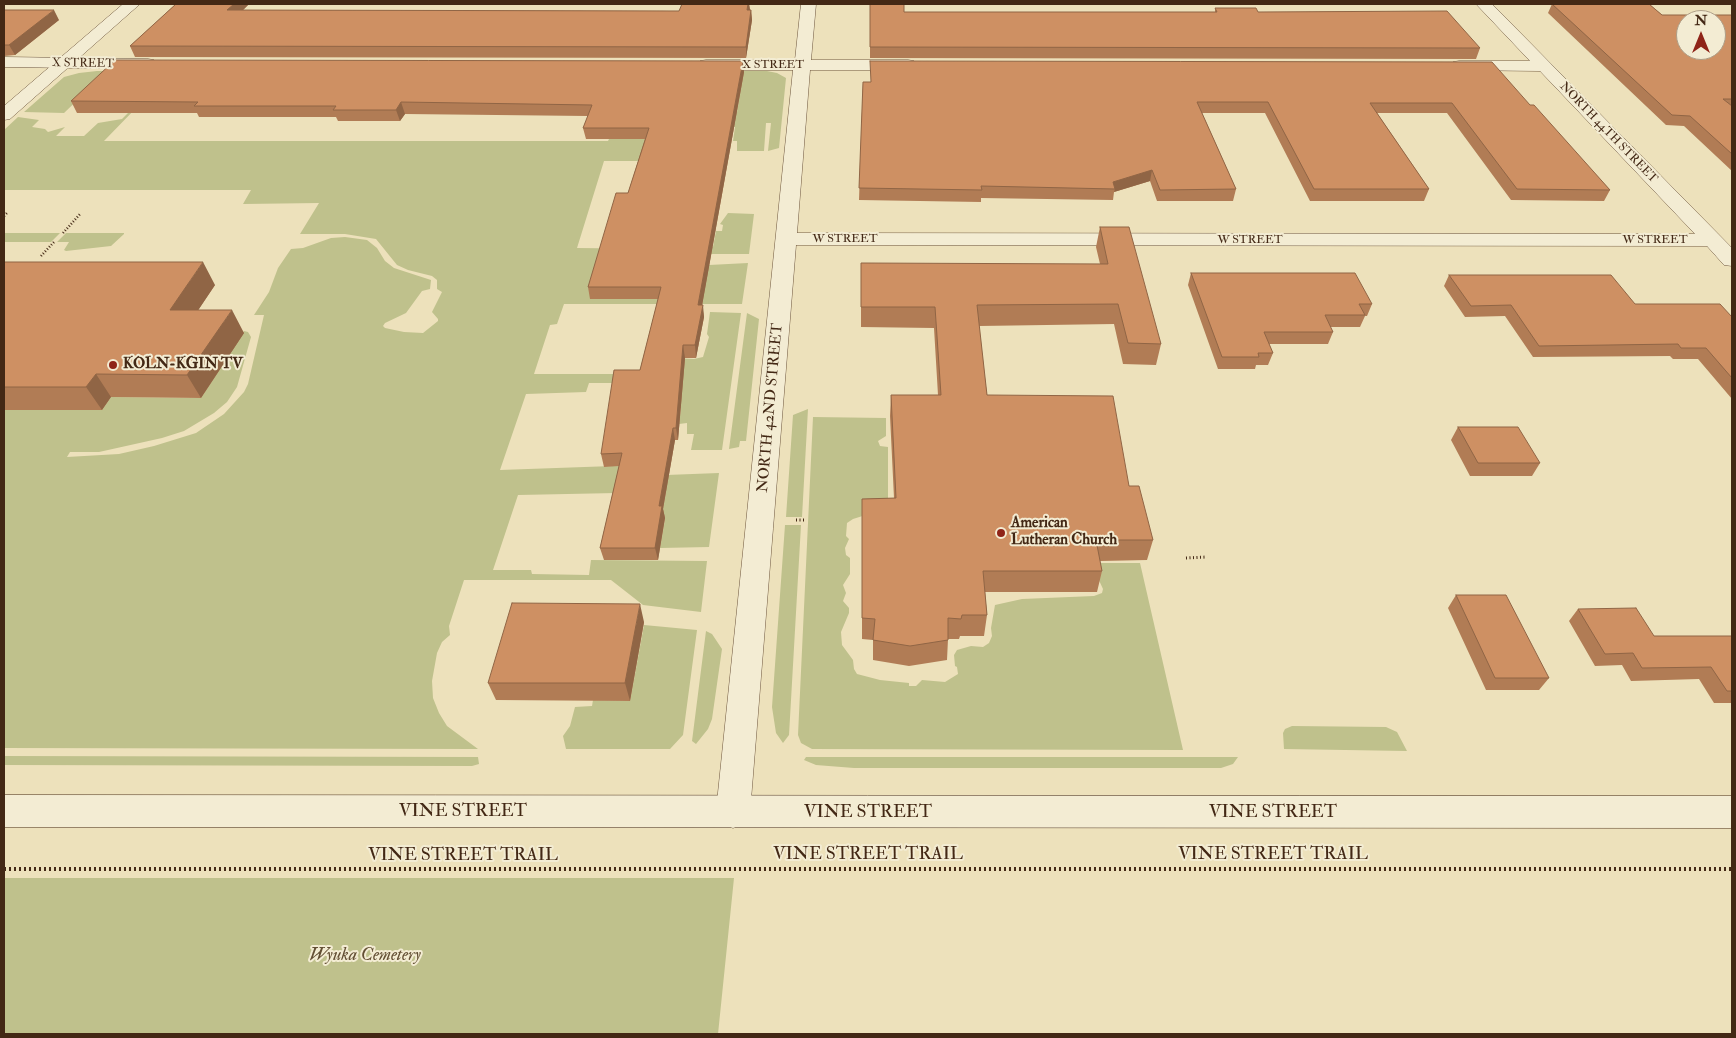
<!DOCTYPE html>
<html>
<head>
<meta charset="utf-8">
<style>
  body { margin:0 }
  #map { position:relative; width:1736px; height:1038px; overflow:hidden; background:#ede1bb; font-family:"IM FELL Double Pica",serif }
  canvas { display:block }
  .frame { position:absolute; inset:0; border:5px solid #432815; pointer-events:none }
  .north { position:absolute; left:1676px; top:10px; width:50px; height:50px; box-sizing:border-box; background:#f3ecd3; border:1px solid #ad9e87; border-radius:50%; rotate:0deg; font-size:14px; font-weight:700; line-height:20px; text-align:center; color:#432815 }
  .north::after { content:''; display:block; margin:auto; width:18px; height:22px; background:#8f2418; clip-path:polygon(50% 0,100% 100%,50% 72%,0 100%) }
</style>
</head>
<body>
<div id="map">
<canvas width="1736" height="1038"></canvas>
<div class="frame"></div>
<div class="north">N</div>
</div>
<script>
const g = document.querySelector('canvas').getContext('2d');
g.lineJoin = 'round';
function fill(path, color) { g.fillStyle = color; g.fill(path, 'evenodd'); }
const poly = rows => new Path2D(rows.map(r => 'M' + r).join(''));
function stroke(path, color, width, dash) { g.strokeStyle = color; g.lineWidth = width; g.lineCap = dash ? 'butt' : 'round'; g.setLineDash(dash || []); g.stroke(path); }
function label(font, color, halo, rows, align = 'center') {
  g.font = font + ' "IM FELL Double Pica",serif'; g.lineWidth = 4; g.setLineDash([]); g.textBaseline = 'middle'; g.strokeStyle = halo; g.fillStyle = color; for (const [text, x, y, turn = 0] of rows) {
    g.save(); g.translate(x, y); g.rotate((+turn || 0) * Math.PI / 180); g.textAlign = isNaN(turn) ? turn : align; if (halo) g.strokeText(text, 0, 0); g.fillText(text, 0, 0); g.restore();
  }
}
fill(poly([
  [97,71,172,71,104,141,608,141,609,139,737,112,740,93,701,71,767,71,777,73,786,78,779,148,768,151,771,123,766,123,764,151,737,151,737,141,733,141,735,127,675,127,644,161,604,161,577,248,672,249,673,247,713,247,716,231,722,231,723,225,720,224,728,213,754,214,749,254,637,254,709,265,748,263,742,304,564,304,557,324,550,325,534,374,650,374,653,357,694,359,703,357,709,337,707,334,710,312,741,313,722,450,691,450,694,434,687,434,687,423,679,424,681,408,622,383,589,383,586,392,526,394,500,470,641,465,640,476,719,473,709,547,660,548,665,519,661,518,666,492,518,495,493,570,531,570,532,574,589,575,591,560,707,561,701,612,643,605,611,580,464,580,449,626,450,635,442,642,437,653,432,681,433,698,439,713,447,726,478,749,4,748,4,410,102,410,111,397,201,398,244,331,248,332,251,337,237,387,227,402,214,413,184,431,162,438,99,452,70,452,67,457,119,454,154,446,196,433,224,414,244,392,248,384,264,315,254,315,269,292,278,268,291,249,303,248,331,238,345,237,367,240,377,248,385,261,394,268,431,280,430,289,422,291,406,313,385,323,383,326,385,328,404,332,423,333,438,321,438,319,432,312,442,292,437,289,437,280,432,276,408,270,397,265,376,239,345,234,300,234,319,203,243,204,251,190,4,190,4,130,18,117,39,120,32,127,45,129,48,132,65,127,56,136,84,136,98,123,122,119,148,93,88,90,64,113,24,112,64,77,79,73],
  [4,233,60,233,51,242,4,242],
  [66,233,124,233,124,234,111,246,66,251,64,250,69,242,57,242],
  [747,313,759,319,746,441,740,441,739,447,729,449],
  [808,409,802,517,786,517,793,415],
  [813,417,886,418,886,436,878,441,880,446,888,447,888,508,853,519,847,523,846,536,849,539,845,548,846,555,850,558,850,574,843,585,846,593,843,601,849,608,849,613,841,632,842,645,853,660,854,669,857,674,880,680,909,683,909,686,916,686,922,680,945,682,958,674,957,667,955,666,954,655,957,650,971,646,983,647,989,643,992,636,991,628,995,605,1022,599,1094,596,1102,593,1103,589,1091,563,1140,563,1183,750,812,749,801,743,798,735],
  [785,525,801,525,789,735,783,743,776,733,772,707],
  [644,625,697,630,683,735,670,749,566,749,563,736,570,726,575,707,592,706,593,700,630,701],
  [706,631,712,634,722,649,712,719,708,729,696,744,692,741],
  [1292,726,1386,727,1397,732,1407,751,1284,749,1283,733,1285,729],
  [4,756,478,757,479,764,472,766,4,765],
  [806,757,1238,757,1233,764,1221,768,854,768,816,765,804,760],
  [4,878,734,878,718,1034,4,1034]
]), '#bfc18c');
const minor = poly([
  [801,4,816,4,811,60,908,60,914,61,916,65,914,69,908,70,810,70,797,233,1695,234,1540,71,1453,70,1451,66,1453,62,1459,61,1530,61,1476,4,1492,4,1732,248,1732,266,1724,265,1707,246,796,245,750,812,745,823,733,828,721,823,716,812,793,70,706,70,700,69,698,65,700,61,706,60,795,60,801,4],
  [4,57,148,59,154,60,156,64,154,68,148,69,4,67,4,57]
]);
const tertiary = poly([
  [123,4,140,4,10,119,4,120,4,106,123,4]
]);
const secondary = poly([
  [4,795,1732,796,1732,828,4,827,4,795]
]);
stroke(minor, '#6e563e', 1);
stroke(tertiary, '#6e563e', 1);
stroke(secondary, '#432815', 1);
stroke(poly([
  [4,216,7,213],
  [63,233,81,213],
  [41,256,54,242]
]), '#432815', 2.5, [1, 2]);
stroke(poly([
  [796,520,805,520],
  [1186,558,1207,557]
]), '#432815', 3, [1, 2.5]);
stroke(poly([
  [4,869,1732,869]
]), '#432815', 4, [2, 3]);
fill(minor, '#f3ecd3');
fill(tertiary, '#f3ecd3');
fill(secondary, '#f3ecd3');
fill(poly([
  [176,4,249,4,243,10,679,11,749,4,750,10,751,10,752,20,746,58,135,57,130,46],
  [870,4,904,12,1215,12,1215,8,1258,12,1480,48,1476,59,870,58],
  [1552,4,1649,4,1662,15,1732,15,1732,171,1684,126,1666,125,1548,13],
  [4,10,59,20,15,55,4,56],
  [744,72,702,305,704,317,696,358,685,358,678,440,675,440,663,509,665,518,658,560,604,560,600,548,619,466,604,467,601,454,640,370,658,299,590,299,588,287,628,193,645,139,586,139,583,128,588,116,405,114,400,121,338,121,336,117,199,117,197,113,77,113,71,101],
  [863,82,1530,105,1610,190,1604,201,1511,200,1447,113,1377,113,1429,189,1424,201,1310,201,1265,113,1202,113,1236,189,1233,201,1157,201,1150,181,1114,192,1113,200,981,198,981,202,859,200],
  [1100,227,1161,344,1156,365,1123,364,1114,324,979,326,987,395,1129,486,1153,540,1147,560,1100,561,1102,571,1097,592,985,592,987,615,984,636,960,636,959,639,948,639,947,660,909,666,873,660,873,640,862,639,862,499,894,498,890,416,891,395,938,395,934,328,861,327,861,307,1100,264,1096,247],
  [4,262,215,285,198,310,244,333,201,398,111,397,102,410,4,410],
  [1191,273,1372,304,1367,316,1365,316,1360,327,1330,327,1333,332,1328,344,1269,344,1273,353,1268,365,1256,365,1255,369,1218,369,1188,285],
  [1449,275,1635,304,1732,317,1732,399,1698,359,1673,359,1670,356,1533,357,1505,316,1465,317,1444,286],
  [1458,427,1540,463,1532,476,1470,476,1451,440],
  [1456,595,1549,678,1539,690,1486,690,1448,608],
  [1578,609,1654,636,1732,636,1732,703,1714,703,1699,679,1631,681,1622,665,1595,666,1569,621],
  [644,622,630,701,496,700,488,683]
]), '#b17c55');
fill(poly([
  [234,4,249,4,232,21,227,10],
  [748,4,749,4,750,10,747,10],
  [54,10,59,20,15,55,9,45],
  [751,10,752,20,746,58,746,47],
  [743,61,744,72,700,317,698,305],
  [401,102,405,114,400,121,396,110],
  [1152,170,1150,181,1114,192,1115,189,1113,182],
  [203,262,215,285,183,333,170,310],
  [703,305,704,317,696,358,695,345],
  [232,310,244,333,201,398,187,375],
  [683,345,685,358,678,440,676,428],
  [96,374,111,397,102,410,86,387],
  [673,428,675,440,663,509,665,518,658,560,655,548,659,506],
  [640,604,644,622,630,701,625,683]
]), '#906545');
const building = poly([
  [176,4,234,4,227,10,679,11,682,4,748,4,747,10,751,10,746,47,130,46,176,4],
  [870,4,904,4,904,12,1217,12,1215,8,1256,8,1258,12,1447,11,1480,48,870,47,870,4],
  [1552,4,1649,4,1662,15,1732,15,1732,99,1723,99,1732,106,1732,154,1690,116,1672,115,1552,4],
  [1686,20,1716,20,1716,50,1686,50,1686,20],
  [4,10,54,10,9,45,4,45,4,10],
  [115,60,743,61,698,305,703,305,695,345,683,345,676,428,673,428,659,506,662,506,655,548,600,548,622,453,601,454,614,370,640,370,661,287,588,287,616,193,628,193,649,128,583,128,592,105,401,102,396,110,333,110,336,106,194,106,198,102,71,101,115,60],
  [870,61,1492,62,1530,105,1534,105,1610,190,1517,189,1452,103,1370,103,1429,189,1314,189,1268,102,1197,102,1236,189,1160,190,1152,170,1113,182,1115,189,981,186,982,190,859,188,863,82,871,82,870,61],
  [1100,227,1129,227,1161,344,1128,343,1118,304,977,305,987,395,1113,396,1129,486,1139,486,1153,540,1096,540,1102,571,983,571,987,615,962,615,961,619,948,618,948,640,910,646,873,640,875,619,862,618,862,499,896,498,891,395,941,395,935,307,861,307,861,263,1108,264,1100,227],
  [4,262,203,262,170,310,232,310,187,375,96,374,86,387,4,387,4,262],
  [1191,273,1355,273,1372,304,1359,304,1365,315,1325,315,1333,332,1264,332,1273,353,1258,353,1259,357,1222,357,1191,273],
  [1449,275,1611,275,1635,304,1720,304,1732,317,1732,378,1706,348,1681,348,1678,344,1539,346,1511,305,1471,306,1449,275],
  [1458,427,1518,427,1540,463,1478,463,1458,427],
  [1456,595,1506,595,1549,678,1495,678,1456,595],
  [512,603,640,604,625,683,488,683,512,603],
  [1636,608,1654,636,1732,636,1732,691,1727,691,1711,667,1642,668,1633,653,1605,654,1578,609,1636,608]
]);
fill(building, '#ce9063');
stroke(building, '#906545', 1);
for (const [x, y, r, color] of [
  [113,365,5,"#8f2418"],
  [1001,533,5,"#8f2418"]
]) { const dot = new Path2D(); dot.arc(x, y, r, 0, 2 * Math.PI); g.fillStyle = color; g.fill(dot); stroke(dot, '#f3ecd3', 2); }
label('12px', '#432815', '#f3ecd3', [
  ["X STREET",83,64,1],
  ["X STREET",773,65],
  ["NORTH 44TH STREET",1608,133,46],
  ["W STREET",845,239],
  ["W STREET",1250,240],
  ["W STREET",1655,240]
]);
label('bold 15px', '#432815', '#f3ecd3', [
  ["KOLN-KGIN TV",123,365],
  ["American",1011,524],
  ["Lutheran Church",1011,541]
], 'left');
label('15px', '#432815', '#f3ecd3', [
  ["NORTH 42ND STREET",771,408,-85]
]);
label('18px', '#432815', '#f3ecd3', [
  ["VINE STREET",463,812],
  ["VINE STREET",868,813],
  ["VINE STREET",1273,813],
  ["VINE STREET TRAIL",868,855],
  ["VINE STREET TRAIL",1273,855],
  ["VINE STREET TRAIL",463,856]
]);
label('italic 18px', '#624e33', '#f3ecd3', [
  ["Wyuka Cemetery",365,956]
]);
</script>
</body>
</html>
